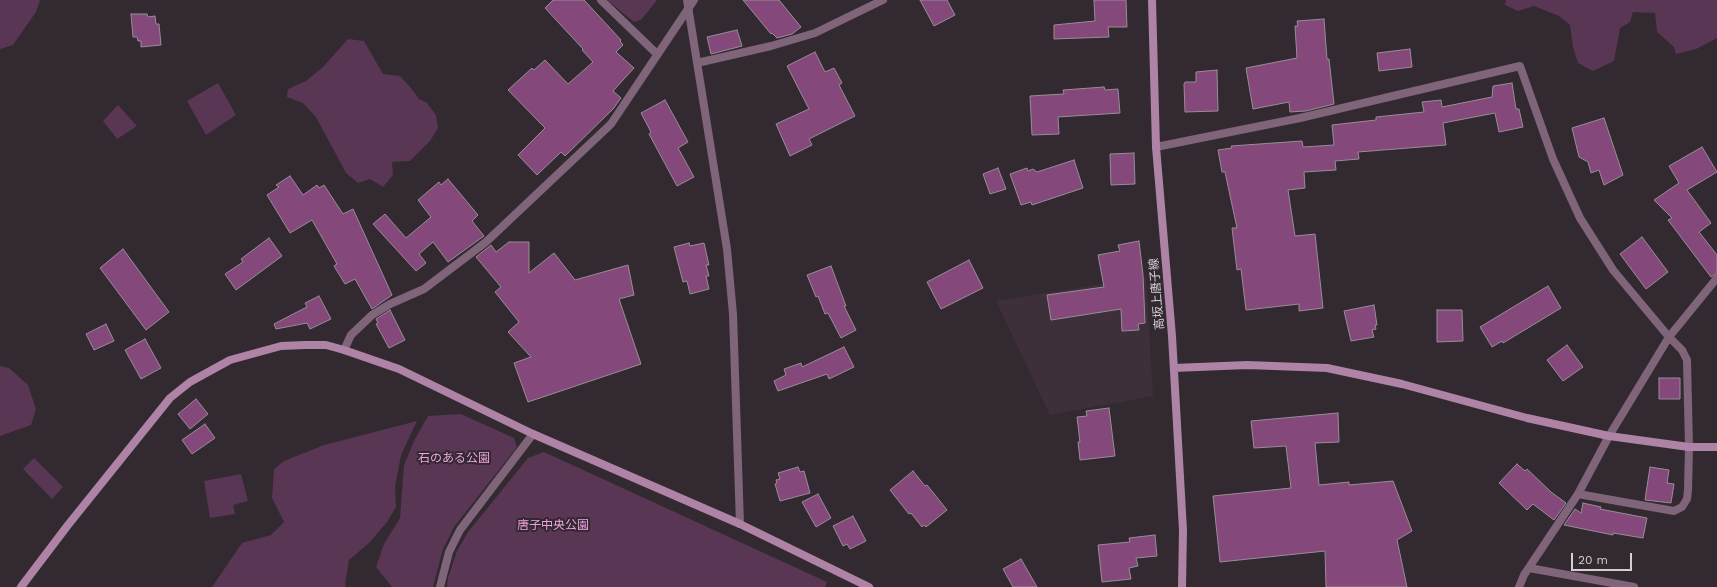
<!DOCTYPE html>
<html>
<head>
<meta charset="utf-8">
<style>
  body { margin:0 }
  #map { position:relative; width:1717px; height:587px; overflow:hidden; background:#322a30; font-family:"Work Sans",sans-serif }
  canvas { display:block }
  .scale { position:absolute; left:1571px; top:553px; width:61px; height:18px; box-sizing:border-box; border:2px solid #d5cfd4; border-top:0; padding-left:5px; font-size:12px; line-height:14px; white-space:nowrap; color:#d5cfd4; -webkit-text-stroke:3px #322a30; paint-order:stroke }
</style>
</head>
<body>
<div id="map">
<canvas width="1717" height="587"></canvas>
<div class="scale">20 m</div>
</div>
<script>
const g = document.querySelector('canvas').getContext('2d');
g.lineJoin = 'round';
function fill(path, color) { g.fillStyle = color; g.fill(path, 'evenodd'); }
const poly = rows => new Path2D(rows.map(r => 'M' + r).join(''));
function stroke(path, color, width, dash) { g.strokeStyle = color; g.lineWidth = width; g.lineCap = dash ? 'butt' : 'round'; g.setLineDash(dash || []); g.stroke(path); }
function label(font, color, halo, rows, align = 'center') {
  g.font = font + ' "Work Sans","Noto Sans JP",sans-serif'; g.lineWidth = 4; g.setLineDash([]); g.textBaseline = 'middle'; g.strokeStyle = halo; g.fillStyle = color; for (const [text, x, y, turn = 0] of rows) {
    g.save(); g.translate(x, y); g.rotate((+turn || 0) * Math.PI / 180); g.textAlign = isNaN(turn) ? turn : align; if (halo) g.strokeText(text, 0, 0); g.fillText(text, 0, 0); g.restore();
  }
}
fill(poly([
  [1146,277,1153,396,1050,415,996,301]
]), '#3e303b');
fill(poly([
  [0,0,40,0,36,12,13,45,0,49],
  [607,0,657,0,641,20,634,22],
  [1506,0,1717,0,1717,38,1696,49,1676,54,1674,47,1657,32,1655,13,1633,12,1630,22,1620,28,1614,61,1593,71,1578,63,1573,47,1570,25,1559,16,1534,6,1518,11,1505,5],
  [348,39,364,41,383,74,400,76,411,88,419,99,427,103,436,115,438,128,430,141,410,161,392,162,393,175,383,187,370,179,358,183,346,173,316,117,303,103,287,97,288,89,306,81,323,67],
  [218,83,236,115,206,135,187,101],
  [118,105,137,126,117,139,103,121],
  [0,366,9,368,28,385,36,409,31,425,0,436],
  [461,414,514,438,517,447,454,527,443,549,433,587,392,587,376,567,384,544,400,518,404,465,414,441,428,416],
  [417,421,401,455,395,487,396,507,387,522,369,543,349,560,345,585,346,587,212,587,242,543,271,535,284,522,272,498,274,469,284,461,324,445],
  [544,452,827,582,825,587,447,587,448,578,457,551,468,532,528,458],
  [34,458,63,487,52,499,23,469],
  [241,474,248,501,233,505,235,514,210,518,204,481]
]), '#593653');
const building = poly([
  [553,0,584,0,621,40,620,41,623,45,616,52,634,68,613,91,621,98,613,109,565,156,561,152,537,175,518,155,545,128,508,90,532,68,534,70,545,60,568,84,593,62,582,50,583,49,545,8,553,0],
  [743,0,779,0,801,27,792,34,777,38,772,33,771,34,743,0],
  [920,0,947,0,955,15,934,26,920,0],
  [1094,0,1126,0,1127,27,1108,27,1109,37,1054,39,1054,25,1095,21,1094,0],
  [131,14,147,14,148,17,155,16,156,24,159,24,161,45,141,47,141,41,138,41,137,37,133,37,131,14],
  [1324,19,1327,59,1329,59,1334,104,1306,111,1290,112,1289,102,1253,109,1246,68,1297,58,1295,26,1298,26,1297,21,1324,19],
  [737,30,742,46,711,54,707,37,737,30],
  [1410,49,1412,67,1379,71,1377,53,1410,49],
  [815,52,825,72,834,68,842,83,839,85,855,116,809,139,812,145,790,156,776,124,809,109,787,66,815,52],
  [1217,70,1218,111,1185,112,1184,84,1185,82,1196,82,1196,72,1217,70],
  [1512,83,1516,109,1519,109,1523,127,1499,132,1495,113,1443,123,1446,145,1358,152,1359,159,1335,161,1336,170,1304,172,1305,188,1288,190,1295,236,1315,234,1323,308,1299,311,1299,304,1246,310,1241,269,1237,270,1232,228,1237,228,1225,172,1222,172,1218,150,1232,148,1231,146,1302,141,1303,147,1334,145,1332,125,1376,120,1376,117,1424,112,1422,102,1441,100,1442,107,1492,97,1493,86,1512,83],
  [1104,87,1105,90,1118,89,1120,113,1058,117,1059,134,1032,135,1030,96,1064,94,1063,90,1104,87],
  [665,100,688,142,678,148,694,177,677,186,649,134,651,132,641,113,665,100],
  [1604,118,1623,175,1604,185,1599,170,1591,173,1588,162,1579,157,1572,128,1604,118],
  [1702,147,1717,172,1687,190,1711,223,1699,232,1717,255,1717,273,1711,277,1668,220,1672,218,1654,200,1679,183,1669,166,1702,147],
  [1134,153,1135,184,1111,185,1110,154,1134,153],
  [1074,160,1083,188,1032,205,1031,202,1021,205,1010,174,1027,168,1028,171,1033,169,1037,172,1074,160],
  [998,168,1006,189,990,194,983,174,998,168],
  [290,176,303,195,317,185,319,188,324,185,343,214,353,209,392,295,372,309,355,279,345,284,334,266,337,264,312,220,290,233,267,195,279,187,276,185,290,176],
  [448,179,478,215,472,221,484,236,448,262,433,242,419,254,426,263,416,271,373,224,385,214,406,238,431,217,418,200,439,182,441,185,448,179],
  [1642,237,1668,272,1646,289,1620,254,1642,237],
  [269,238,282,256,236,290,225,274,243,262,241,259,269,238],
  [1139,241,1143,275,1145,323,1138,324,1139,330,1122,331,1121,309,1051,320,1047,295,1104,287,1098,255,1120,251,1118,245,1139,241],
  [509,242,529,242,529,273,554,253,575,280,628,265,634,295,619,299,641,364,528,402,514,363,531,357,508,332,519,322,495,292,501,287,476,257,491,245,496,252,509,242],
  [689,243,690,246,704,243,709,265,706,265,709,276,706,276,709,289,690,294,687,281,683,282,674,247,689,243],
  [123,249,169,312,146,330,100,268,123,249],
  [969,260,983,288,941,309,927,282,969,260],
  [831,266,846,306,844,306,856,330,841,338,828,313,825,314,818,296,816,297,807,275,831,266],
  [1548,286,1561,308,1503,343,1502,341,1492,347,1480,327,1548,286],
  [319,296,331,319,310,329,307,323,276,329,274,324,301,310,307,307,305,303,319,296],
  [1374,305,1377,325,1375,325,1376,329,1372,330,1374,337,1351,341,1344,311,1374,305],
  [390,310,405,340,389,348,376,324,378,323,376,319,390,310],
  [1437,310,1462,310,1463,341,1437,342,1437,310],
  [106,324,114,341,94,350,86,334,106,324],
  [145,339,161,368,141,379,125,350,145,339],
  [1567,345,1583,367,1563,381,1547,360,1567,345],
  [844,347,854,367,829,379,827,374,778,391,774,381,786,375,784,369,801,363,802,367,844,347],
  [1659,378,1680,378,1680,399,1659,399,1659,378],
  [196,399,208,414,190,429,178,414,196,399],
  [1109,408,1115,456,1080,460,1078,442,1080,442,1077,417,1087,416,1086,411,1109,408],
  [1338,413,1339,442,1315,443,1319,485,1349,482,1349,485,1393,481,1412,531,1397,540,1407,587,1326,587,1325,551,1220,562,1213,496,1291,488,1286,446,1254,448,1251,421,1338,413],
  [205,424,215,438,192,454,182,440,205,424],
  [1517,464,1525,471,1527,469,1551,492,1566,503,1554,520,1533,504,1527,510,1499,483,1517,464],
  [798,467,800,472,804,471,810,493,780,501,775,484,777,483,776,480,780,479,778,473,798,467],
  [1650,467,1669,470,1667,483,1674,484,1671,503,1645,500,1650,467],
  [913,471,925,486,927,485,947,510,926,527,924,525,922,527,911,513,909,514,890,490,913,471],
  [818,494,831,518,816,527,802,502,818,494],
  [1583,503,1601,507,1600,509,1647,518,1643,538,1613,533,1613,535,1564,525,1575,509,1581,513,1583,503],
  [853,516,866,541,850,549,847,544,843,546,833,526,853,516],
  [1155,535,1157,556,1136,558,1138,566,1129,568,1131,579,1102,582,1098,545,1130,542,1129,538,1155,535],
  [1021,559,1037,587,1013,587,1003,569,1021,559]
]);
fill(building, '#84497a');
stroke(building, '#988d96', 1);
stroke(poly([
  [601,0,657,54],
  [687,0,727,249,733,314,740,524],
  [697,63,771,46,815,33,883,0],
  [1156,147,1300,118,1520,66,1553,159,1580,218,1613,270,1669,337,1682,350,1687,360,1689,447,1688,490,1687,499,1682,507,1674,511,1578,494],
  [344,350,351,335,372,315,390,304,424,289,486,242,611,124,694,0],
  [1529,568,1634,587],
  [440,587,449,552,460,530,533,434],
  [1519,587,1524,575,1578,494,1609,436,1669,337,1717,278]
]), '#80647a', 8);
stroke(poly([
  [1152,0,1156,147,1172,336,1183,530,1182,587],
  [1174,368,1247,365,1327,368,1402,384,1527,418,1609,436,1689,447,1717,447],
  [21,587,68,525,170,398,190,382,230,360,281,346,305,345,326,345,344,350,399,369,533,434,740,524,869,587]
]), '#ae83a6', 8);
label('12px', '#d5cfd4', '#322a30', [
  ["高坂上唐子線",1157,294,-95]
]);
label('12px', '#f5a0e7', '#322a30', [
  ["石のある公園",454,458],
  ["唐子中央公園",553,525]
]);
</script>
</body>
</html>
